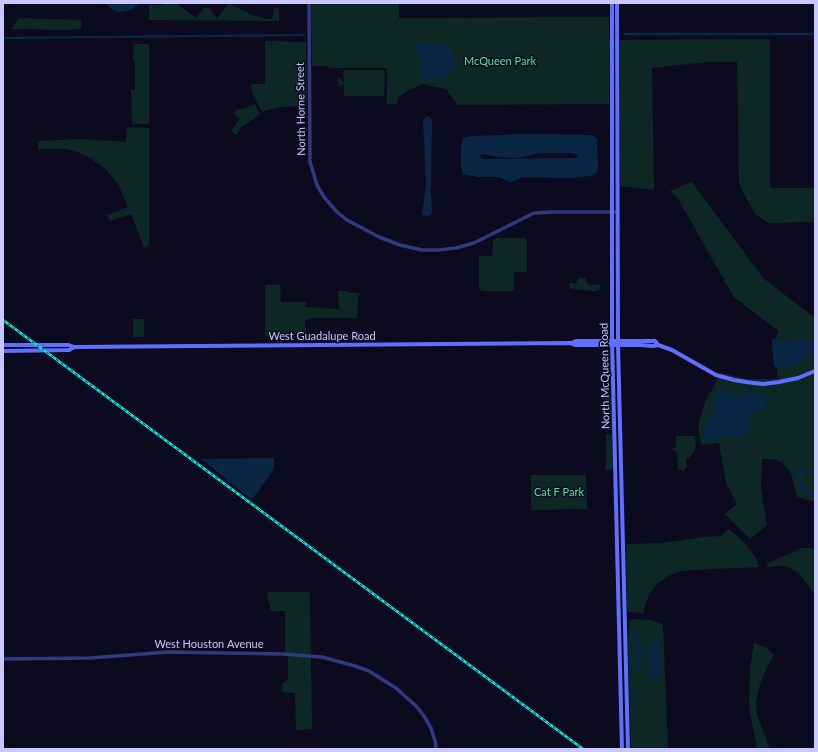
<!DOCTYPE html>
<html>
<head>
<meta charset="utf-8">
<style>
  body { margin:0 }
  #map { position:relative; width:818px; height:752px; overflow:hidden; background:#0b0a1e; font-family:Lato,sans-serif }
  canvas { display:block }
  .frame { position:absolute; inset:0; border:4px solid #c8c8ff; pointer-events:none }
</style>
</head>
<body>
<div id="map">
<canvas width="818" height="752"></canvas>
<div class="frame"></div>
</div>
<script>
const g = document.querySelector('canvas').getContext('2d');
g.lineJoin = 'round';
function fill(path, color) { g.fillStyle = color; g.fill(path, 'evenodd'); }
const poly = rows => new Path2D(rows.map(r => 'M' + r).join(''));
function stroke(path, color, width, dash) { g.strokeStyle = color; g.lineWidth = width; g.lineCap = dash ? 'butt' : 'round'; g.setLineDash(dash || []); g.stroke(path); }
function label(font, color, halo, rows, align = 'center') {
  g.font = font + ' Lato,sans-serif'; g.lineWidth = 3; g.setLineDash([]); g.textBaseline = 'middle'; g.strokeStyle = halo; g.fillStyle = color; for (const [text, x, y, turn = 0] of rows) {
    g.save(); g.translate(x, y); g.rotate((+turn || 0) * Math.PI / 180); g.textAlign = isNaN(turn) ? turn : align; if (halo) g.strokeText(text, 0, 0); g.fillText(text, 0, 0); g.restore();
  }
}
fill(poly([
  [164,3,176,3,196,18,204,8,210,8,217,19,229,3,250,14,266,19,272,19,275,7,279,9,279,21,149,20,149,5,162,5],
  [311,3,399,3,399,18,608,17,610,40,609,104,458,105,446,89,422,84,407,91,398,98,397,104,387,104,387,68,331,68,325,66,312,66],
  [19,18,81,20,81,29,69,30,11,29],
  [770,39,770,188,815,188,815,222,769,223,755,214,742,190,739,183,737,62,706,62,652,68,654,190,620,186,620,40],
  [265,41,306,42,307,103,305,106,281,107,263,111,260,109,252,92,251,84,265,84],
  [134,44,149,44,149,124,132,124,131,90,135,90,135,61,133,59],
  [343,70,383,70,385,72,384,96,344,96,344,84,340,86,337,80,340,78,344,83],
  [255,104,260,114,242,127,236,135,231,131,240,119,235,115,235,110,247,108],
  [127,127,149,128,149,245,144,248,131,214,110,221,107,215,128,207,119,186,106,169,90,158,78,152,66,149,38,149,38,141,80,139,126,142],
  [692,182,763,278,815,318,815,502,797,497,791,473,782,463,773,459,762,459,761,489,767,525,750,539,725,514,737,504,726,483,719,443,702,445,699,436,699,422,705,402,721,373,747,379,777,379,777,368,774,365,772,341,773,339,776,339,778,331,733,296,677,197,670,191],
  [498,238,525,238,527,240,527,272,514,272,514,291,482,291,479,288,479,256,492,256,493,240],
  [579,278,585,278,587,283,590,285,600,285,600,289,597,291,591,291,569,288,570,283,574,283,575,284],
  [265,285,280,285,281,302,306,302,306,307,339,309,338,291,345,291,351,293,361,293,358,296,357,318,310,318,305,321,306,336,265,336],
  [133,319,144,319,144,337,133,337],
  [603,394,609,394,611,397,612,430,606,431,606,413,603,412],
  [606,434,612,435,613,468,610,470,605,470,606,466],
  [676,436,695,436,696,444,695,446,695,450,689,458,686,460,687,467,684,471,678,469,677,459,678,455,677,452,673,450,673,448,676,447],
  [531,475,586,475,587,509,531,510],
  [729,529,744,542,755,556,759,567,692,570,681,571,670,575,656,585,649,595,645,604,644,613,628,612,627,609,626,544,663,543,703,537,721,536],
  [801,548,810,548,815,550,815,595,799,573,786,566,767,567,767,564],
  [268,592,310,592,312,729,296,730,295,693,282,692,282,684,288,679,288,653,285,653,285,611,270,611,270,605,267,600],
  [632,619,650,620,663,624,668,749,631,749,628,644,629,623],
  [754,643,765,647,774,655,766,669,760,684,756,701,757,715,770,749,757,749,749,707,750,669]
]), '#0d2824');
fill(poly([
  [106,3,140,3,131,10,118,12,111,9],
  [423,42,446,45,449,47,455,58,454,67,444,77,424,79,419,76,421,64,420,56,418,55,416,49,418,47,418,43],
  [427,116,432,119,431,193,432,213,429,216,422,215,426,184,423,119],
  [524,134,593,135,597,140,598,168,596,173,591,176,572,178,523,177,510,183,500,177,478,177,463,174,461,167,461,145,464,138,473,136],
  [540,153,572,153,579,156,577,158,575,158,484,159,479,157,482,154,499,157,515,158,523,157],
  [773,339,784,343,791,340,805,339,815,346,815,353,805,357,794,365,777,368,774,365,772,344],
  [720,389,727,390,729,394,736,397,746,393,764,396,766,404,765,409,757,409,748,416,747,423,752,430,750,433,739,436,724,437,710,441,706,439,704,430,713,410,716,394],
  [274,458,274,463,275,463,273,470,257,493,251,499,201,459],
  [801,468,805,469,806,472,802,477,804,487,806,490,815,492,815,495,803,493,800,490,798,481,795,478],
  [637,633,639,635,643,647,640,658,640,666,637,671,634,671,632,668,636,651,635,639],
  [656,636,658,639,658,647,661,656,659,669,661,674,658,677,655,677,651,674,652,663,647,656,648,650,652,645,654,637]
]), '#092744');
stroke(poly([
  [624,34,815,34],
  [4,38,304,35]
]), '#092744', 2.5);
stroke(poly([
  [309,3,310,162,317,185,324,197,337,212,347,220,379,237,400,245,422,250,438,250,456,248,474,243,534,213,552,212,617,212],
  [3,659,90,658,168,652,283,654,322,657,355,666,369,671,396,688,416,706,424,716,431,728,435,741,436,749]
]), '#323980', 3.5);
stroke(poly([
  [612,3,612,340,622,749],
  [617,3,618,344,628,749],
  [571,343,576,341,655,341,658,345,672,350,716,375,734,380,746,382,763,384,779,382,798,378,815,371],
  [3,345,69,345,74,347,570,343,576,345,640,345,653,346,658,345],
  [3,351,69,350,74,347]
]), '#5f6fff', 4);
const rail = poly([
  [3,320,583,749]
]);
stroke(rail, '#00f3ec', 2.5);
stroke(rail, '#0b0a1e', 1, [3]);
label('11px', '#4de6ac', '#0b0a1e', [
  ["McQueen Park",500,61],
  ["Cat F Park",559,492]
]);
label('11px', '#c8c8ff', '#0b0a1e', [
  ["North Horne Street",301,109,-91],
  ["West Guadalupe Road",322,336],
  ["North McQueen Road",605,376,-91],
  ["West Houston Avenue",209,644]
]);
</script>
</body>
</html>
